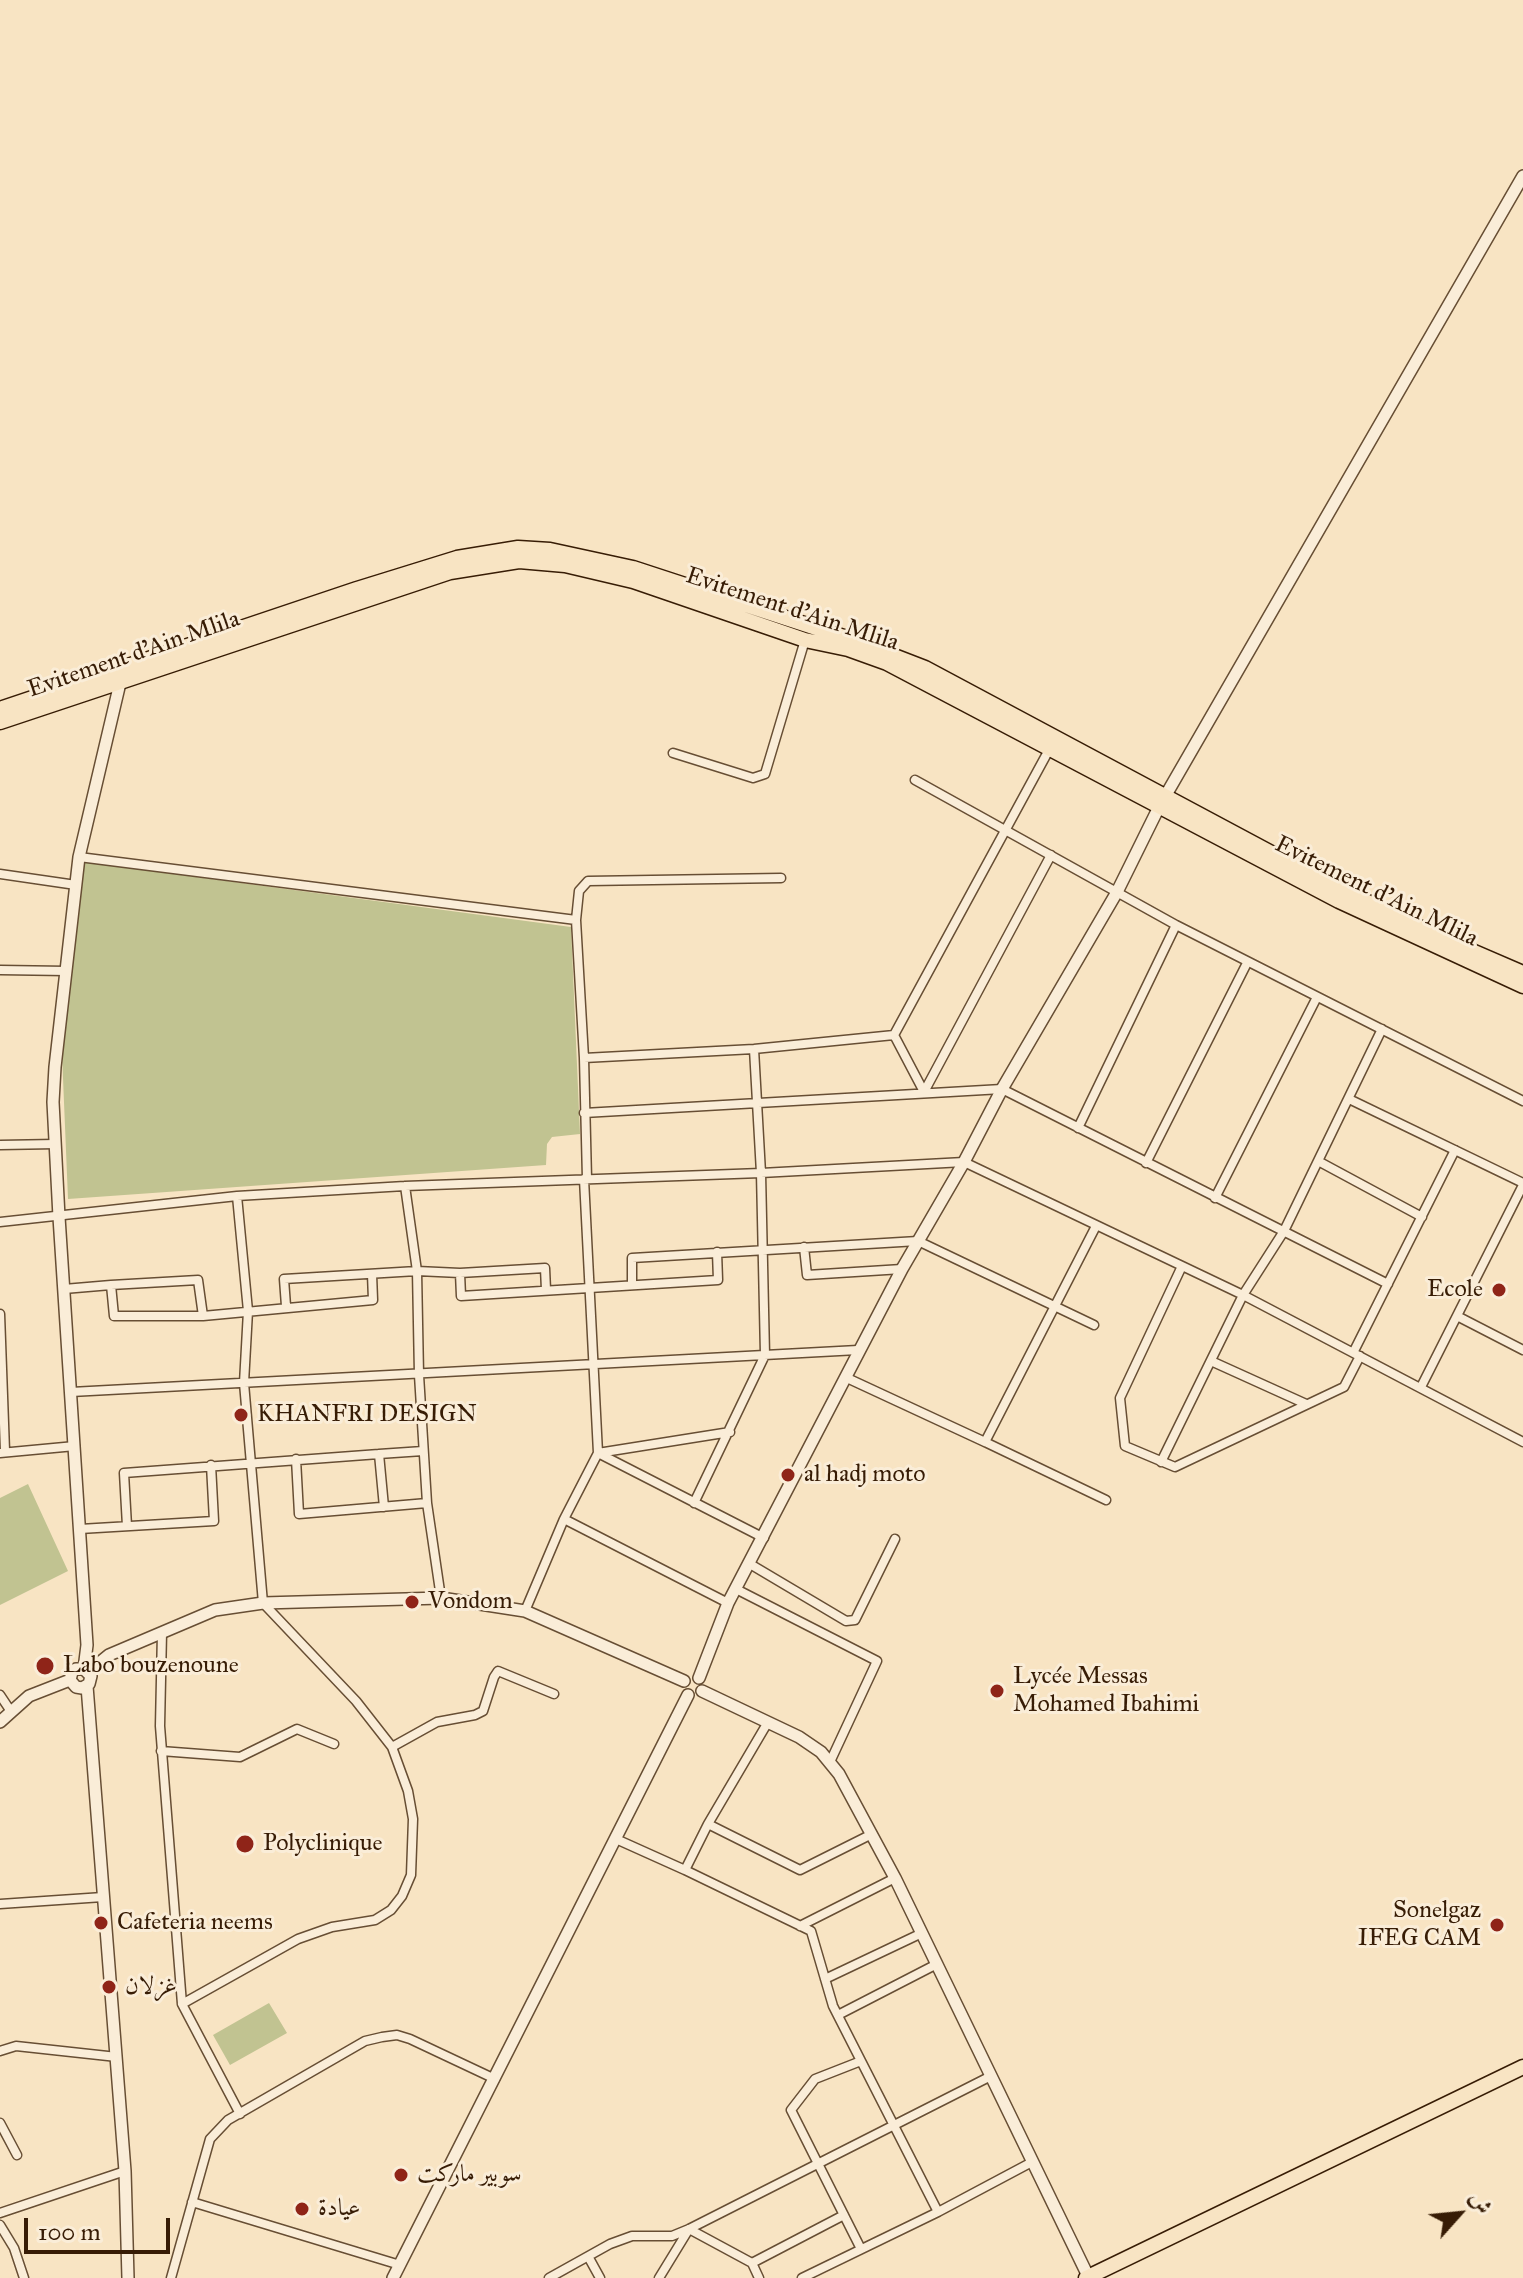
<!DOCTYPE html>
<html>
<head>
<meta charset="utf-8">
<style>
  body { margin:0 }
  #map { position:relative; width:1523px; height:2278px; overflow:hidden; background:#f8e4c3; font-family:"IM FELL Great Primer",Amiri,serif }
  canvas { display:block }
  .north { position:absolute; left:1419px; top:2174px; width:80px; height:80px; -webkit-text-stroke:6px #faedd8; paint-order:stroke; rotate:63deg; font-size:22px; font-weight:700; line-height:32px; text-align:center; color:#371c05 }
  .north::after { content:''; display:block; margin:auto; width:28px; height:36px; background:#371c05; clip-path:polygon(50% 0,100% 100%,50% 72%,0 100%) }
  .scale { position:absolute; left:24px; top:2218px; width:146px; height:36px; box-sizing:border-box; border:4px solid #371c05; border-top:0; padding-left:10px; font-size:24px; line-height:28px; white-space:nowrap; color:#371c05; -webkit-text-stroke:6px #faedd8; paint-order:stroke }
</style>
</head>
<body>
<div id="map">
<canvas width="1523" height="2278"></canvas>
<div class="north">ش</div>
<div class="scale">100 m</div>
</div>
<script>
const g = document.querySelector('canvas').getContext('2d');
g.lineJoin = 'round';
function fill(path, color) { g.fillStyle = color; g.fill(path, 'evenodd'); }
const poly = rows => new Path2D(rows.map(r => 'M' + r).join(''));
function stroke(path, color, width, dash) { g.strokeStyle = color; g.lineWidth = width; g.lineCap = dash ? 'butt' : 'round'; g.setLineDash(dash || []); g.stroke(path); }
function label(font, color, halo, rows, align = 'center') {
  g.font = font + ' "IM FELL Great Primer",Amiri,serif'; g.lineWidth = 6; g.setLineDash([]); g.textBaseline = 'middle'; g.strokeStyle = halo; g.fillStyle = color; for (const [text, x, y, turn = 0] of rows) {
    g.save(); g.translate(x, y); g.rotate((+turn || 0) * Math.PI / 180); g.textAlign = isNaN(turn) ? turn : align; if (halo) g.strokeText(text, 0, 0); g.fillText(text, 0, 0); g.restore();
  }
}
fill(poly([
  [84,862,571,927,580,1134,552,1137,547,1144,546,1165,68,1199,62,1054],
  [28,1484,68,1571,0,1605,0,1498],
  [269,2003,287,2033,230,2065,213,2035]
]), '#c1c391');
const minor = poly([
  [673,753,753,778,765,774,805,640],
  [915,780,1176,925,1523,1101],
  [79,857,576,920],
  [0,874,76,885],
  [0,970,67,971],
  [894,1035,1050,748],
  [584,1058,754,1049,894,1035,924,1092,1051,855],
  [1349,1099,1523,1183],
  [584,1113,1002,1089,1388,1284],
  [1078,1128,1176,925],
  [0,1145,56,1144],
  [1318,1161,1422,1217],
  [1146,1163,1247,963],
  [584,1179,598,1453,730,1432],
  [587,1179,584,1058,576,920,579,891,588,881,781,878],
  [405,1186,417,1271,419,1375,427,1503,441,1598],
  [1215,1198,1317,997],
  [0,1222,237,1196,405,1186,761,1173,964,1162,1243,1295,1523,1442],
  [1096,1226,985,1442,1106,1500],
  [804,1247,807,1275,902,1269],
  [1182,1266,1120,1398,1125,1446,1175,1467,1344,1387,1360,1356],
  [460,1273,461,1296,718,1280,717,1252],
  [632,1284,632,1258,918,1241,1094,1325],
  [111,1285,198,1280,203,1316],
  [64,1289,111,1285,114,1316,203,1316,373,1300,372,1274],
  [286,1306,284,1279,417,1271,460,1273,545,1268,546,1290],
  [0,1314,5,1451],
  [1457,1316,1523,1350],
  [1354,1351,1455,1150],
  [1211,1361,1306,1404],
  [847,1378,985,1442],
  [1421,1387,1523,1185],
  [71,1392,858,1350],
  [0,1453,75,1446],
  [296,1459,299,1514,427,1503],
  [1161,1462,1243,1295,1284,1231,1382,1029],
  [694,1503,765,1355,761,1173,754,1049],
  [384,1507,379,1454,423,1451],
  [564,1519,728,1603],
  [127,1526,124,1473,379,1454],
  [80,1529,214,1521,211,1465],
  [750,1564,846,1621,855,1620,895,1539],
  [736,1589,877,1661,830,1762],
  [525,1611,564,1519,598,1453,764,1538],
  [162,1632,160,1726,182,2004,240,2114],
  [0,1695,10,1710],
  [392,1747,437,1722,475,1715,483,1711,494,1677,498,1671,554,1694],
  [161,1751,240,1757,297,1729,334,1744],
  [708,1824,800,1870,872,1834],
  [616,1839,685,1870,811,1931,833,2006,938,2212],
  [685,1870,708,1824,768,1722],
  [0,1904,103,1897],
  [800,1926,895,1878],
  [825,1979,922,1933],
  [182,2004,298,1939,332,1927,375,1920,391,1910,402,1896,411,1875,413,1819,408,1791,392,1747,356,1701,263,1603,244,1383,248,1311,237,1196],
  [838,2015,937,1964],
  [0,2051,16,2046,117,2057],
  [861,2061,815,2079,791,2110,861,2249],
  [0,2123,17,2155],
  [192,2202,400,2265],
  [0,2213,125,2171],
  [0,2225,14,2248,24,2278],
  [589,2258,600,2278],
  [752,2263,844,2215],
  [171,2278,210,2139,228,2120,365,2041,382,2037,397,2035,410,2039,495,2079],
  [549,2278,610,2244,632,2236,672,2236,689,2229,991,2076],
  [659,2278,689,2229,752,2263,759,2278],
  [802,2278,938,2212,1032,2162]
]);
const tertiary = poly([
  [84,1669,87,1645,59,1217,53,1102,55,1067,79,857,120,683,118,676],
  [88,1672,109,1655,215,1610,263,1603,441,1598,525,1611,684,1681],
  [699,1678,728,1603,902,1269,964,1162,1002,1089,1117,892,1159,807,1523,176],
  [87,1686,125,2171,128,2278],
  [702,1691,799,1737,821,1752,839,1774,895,1878,1089,2278],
  [0,1722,29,1696,70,1680,72,1672,76,1669,84,1669,91,1676,89,1684,82,1688,76,1687,70,1680],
  [393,2278,688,1695]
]);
const primary = poly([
  [1086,2278,1523,2067]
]);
const trunk = poly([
  [0,709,357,589,457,558,518,548,550,550,633,568,850,639,925,668,1318,878,1444,939,1523,973],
  [0,722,450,572,519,561,565,565,633,581,805,640,848,649,887,663,1339,901,1523,986]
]);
stroke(minor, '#674e34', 11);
stroke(tertiary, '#674e34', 14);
stroke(primary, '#371c05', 17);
stroke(trunk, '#371c05', 17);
stroke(minor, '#faedd8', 8);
stroke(tertiary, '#faedd8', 11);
stroke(primary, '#f8e4c3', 14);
stroke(trunk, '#f8e4c3', 14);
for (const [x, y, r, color] of [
  [1499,1290,8,"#8f2418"],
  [241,1415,8,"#8f2418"],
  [788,1475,8,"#8f2418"],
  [412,1602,8,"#8f2418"],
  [45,1666,10,"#8f2418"],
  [997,1691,8,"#8f2418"],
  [245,1844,10,"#8f2418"],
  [101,1923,8,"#8f2418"],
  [1497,1925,8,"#8f2418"],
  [109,1987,8,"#8f2418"],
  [401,2175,8,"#8f2418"],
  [302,2209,8,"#8f2418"]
]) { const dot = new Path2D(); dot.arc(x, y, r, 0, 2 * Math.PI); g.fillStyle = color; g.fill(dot); stroke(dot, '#faedd8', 3); }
label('24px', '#371c05', '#faedd8', [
  ["Evitement d'Ain Mlila",792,610,18],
  ["Evitement d'Ain Mlila",134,655,-19],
  ["Evitement d'Ain Mlila",1376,892,26]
]);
label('24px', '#371c05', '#faedd8', [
  ["Ecole",1483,1290,"right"],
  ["KHANFRI DESIGN",257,1415],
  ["al hadj moto",804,1475],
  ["Vondom",428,1602],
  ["Labo bouzenoune",63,1666],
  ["Lycée Messas",1013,1677],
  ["Mohamed Ibahimi",1013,1705],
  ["Polyclinique",263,1844],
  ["Sonelgaz",1481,1911,"right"],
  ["IFEG CAM",1481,1939,"right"],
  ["Cafeteria neems",117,1923],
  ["غزلان",125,1987],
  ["سوبير ماركت",417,2175],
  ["عيادة",318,2209]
], 'left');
</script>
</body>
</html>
